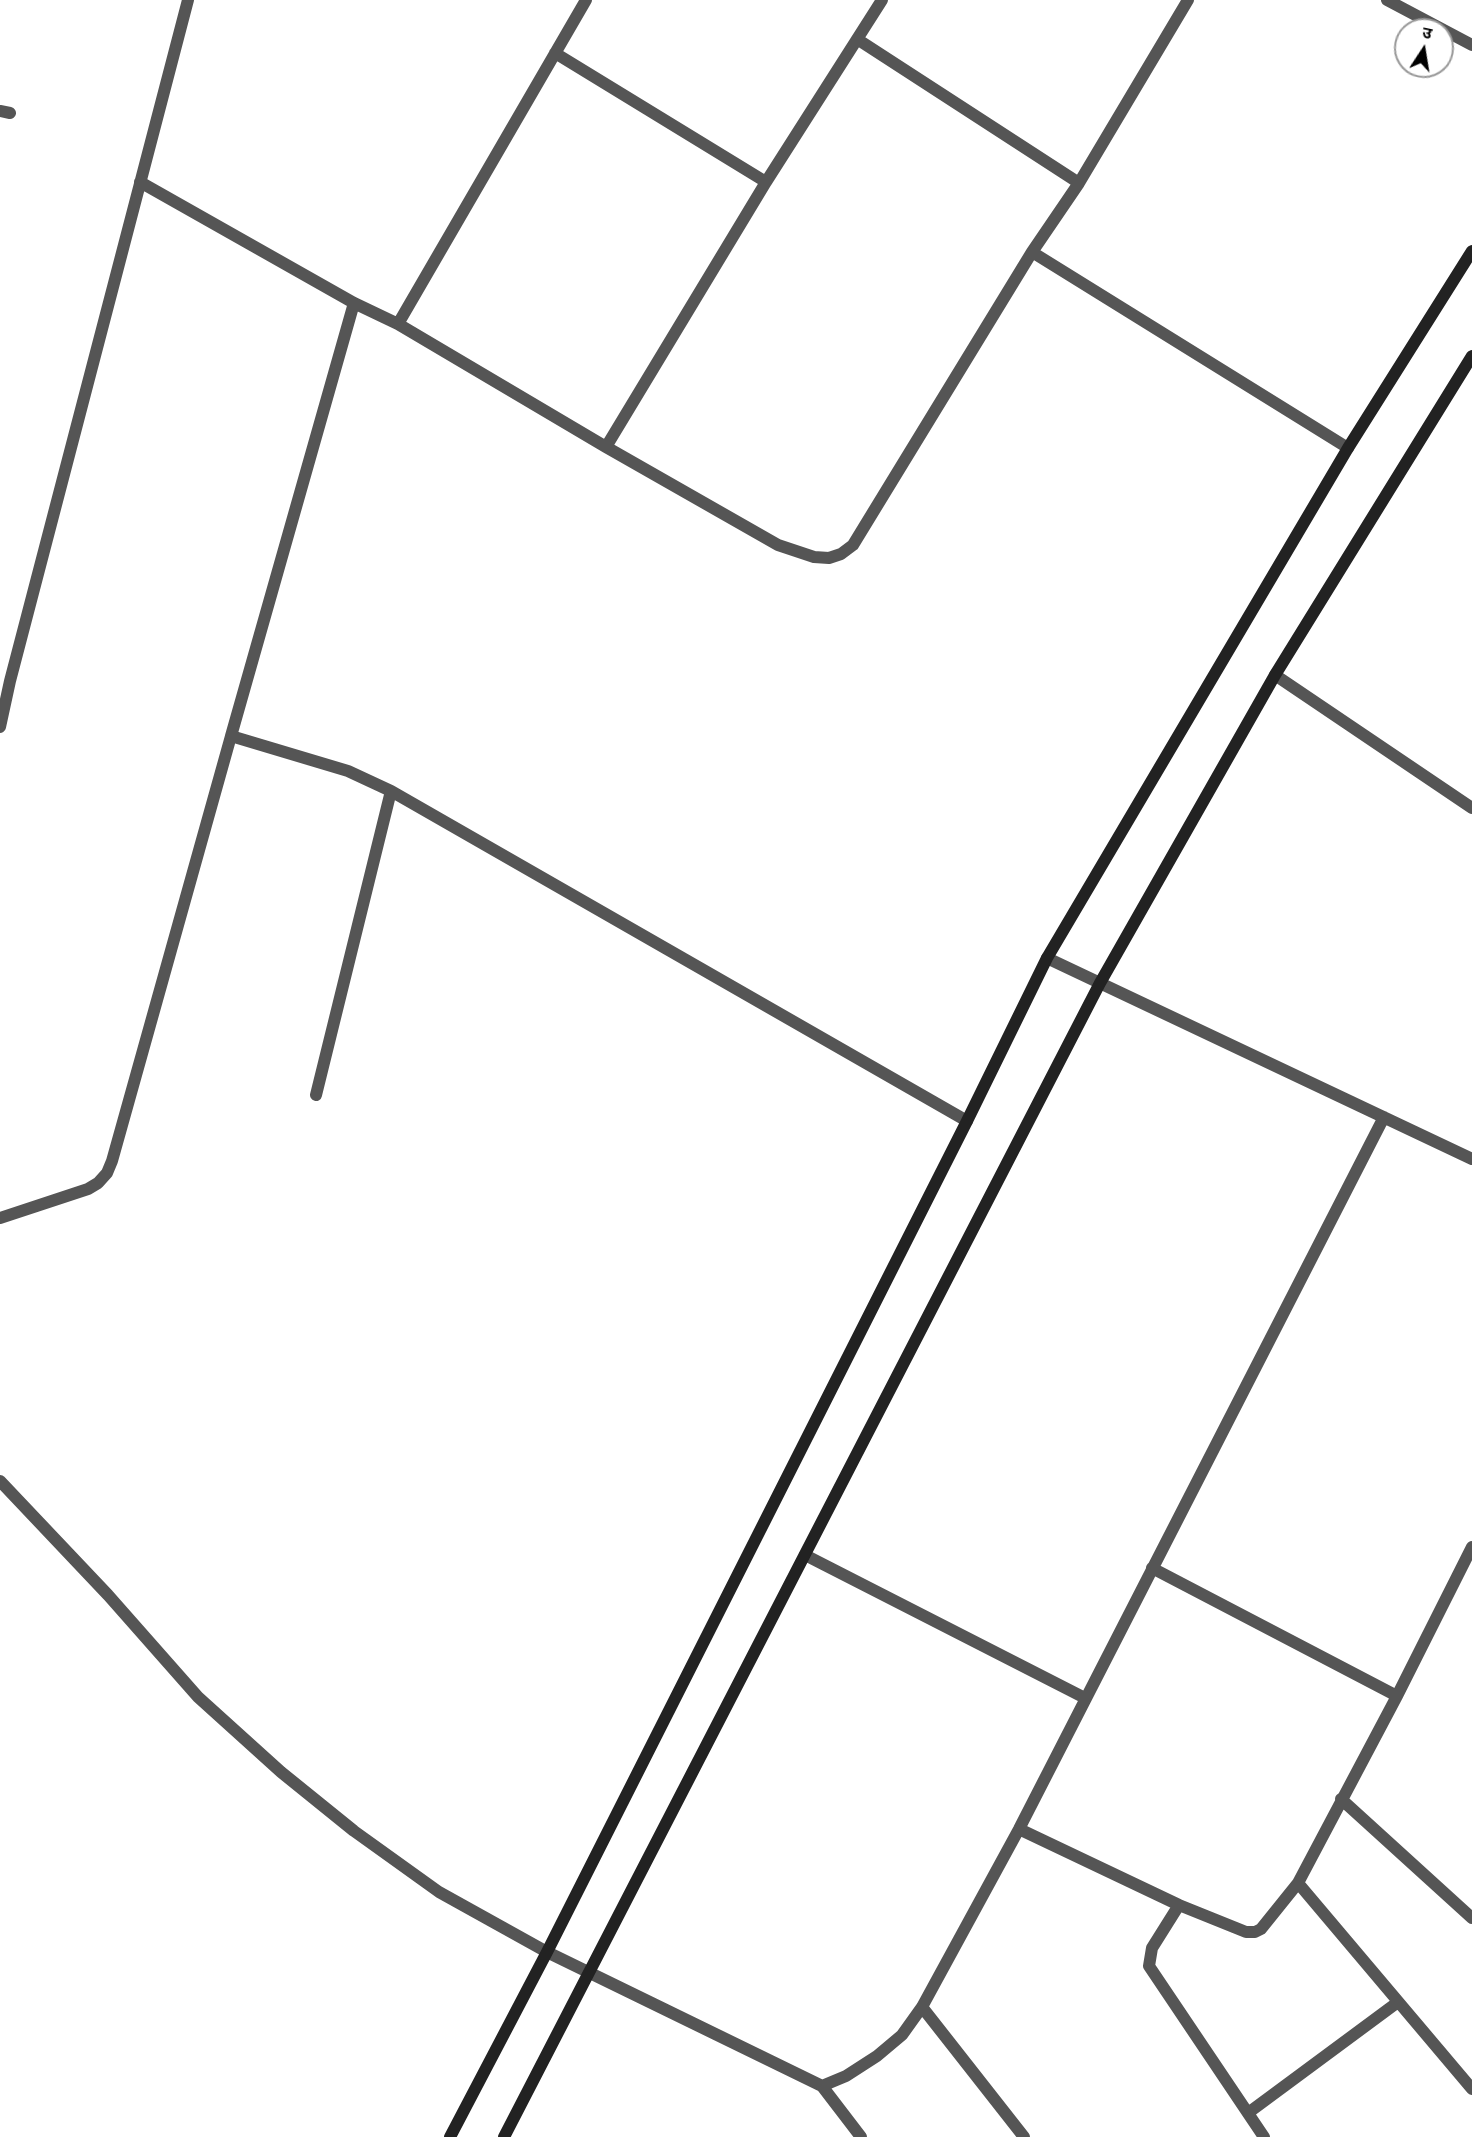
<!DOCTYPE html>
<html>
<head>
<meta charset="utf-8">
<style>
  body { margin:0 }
  #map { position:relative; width:1472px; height:2137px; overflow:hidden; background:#fff; font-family:Lato,"Noto Sans Devanagari",sans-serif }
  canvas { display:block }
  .north { position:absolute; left:1394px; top:18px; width:60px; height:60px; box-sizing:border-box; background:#fff; border:2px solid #999; border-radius:50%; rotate:12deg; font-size:16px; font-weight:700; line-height:24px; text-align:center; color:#000 }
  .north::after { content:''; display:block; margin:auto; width:21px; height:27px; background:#000; clip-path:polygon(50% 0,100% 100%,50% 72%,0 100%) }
</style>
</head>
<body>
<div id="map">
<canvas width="1472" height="2137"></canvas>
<div class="north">उ</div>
</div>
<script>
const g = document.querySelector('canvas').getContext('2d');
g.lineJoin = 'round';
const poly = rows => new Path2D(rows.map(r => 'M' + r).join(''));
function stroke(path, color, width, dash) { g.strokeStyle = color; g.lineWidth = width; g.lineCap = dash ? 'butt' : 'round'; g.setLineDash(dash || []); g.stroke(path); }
stroke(poly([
  [1387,0,1472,45],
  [857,39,1079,183],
  [555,53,766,182],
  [0,111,10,113],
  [140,182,354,303,398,324,606,447,778,545,814,557,829,558,841,554,853,545,1032,252,1079,183,1188,0],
  [1032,252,1348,448],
  [354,303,231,736,348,771,391,791,967,1121],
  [398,324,586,0],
  [606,447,766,182,882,0],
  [1275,675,1472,808],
  [0,727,10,681,188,0],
  [1047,958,1472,1159],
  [316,1095,391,791],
  [0,1218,88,1189,98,1183,107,1173,112,1161,231,736],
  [0,1481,108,1595,198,1697,281,1772,354,1831,439,1892,547,1952,822,2086,846,2076,877,2056,902,2035,922,2007,1019,1829,1384,1117],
  [805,1555,1085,1698],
  [1152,1568,1397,1696],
  [1341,1799,1472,1918],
  [1019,1829,1179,1905,1246,1932,1255,1932,1261,1929,1298,1883,1397,1696,1472,1547],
  [1298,1883,1472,2089],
  [1179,1905,1152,1948,1149,1966,1264,2137],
  [922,2007,1024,2137],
  [822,2086,861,2137],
  [1248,2113,1398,2002]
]), '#555', 12);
stroke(poly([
  [450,2137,547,1952,967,1121,1047,958,1348,448,1472,251],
  [504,2137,1100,983,1275,675,1472,356]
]), '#222', 12);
</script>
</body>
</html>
